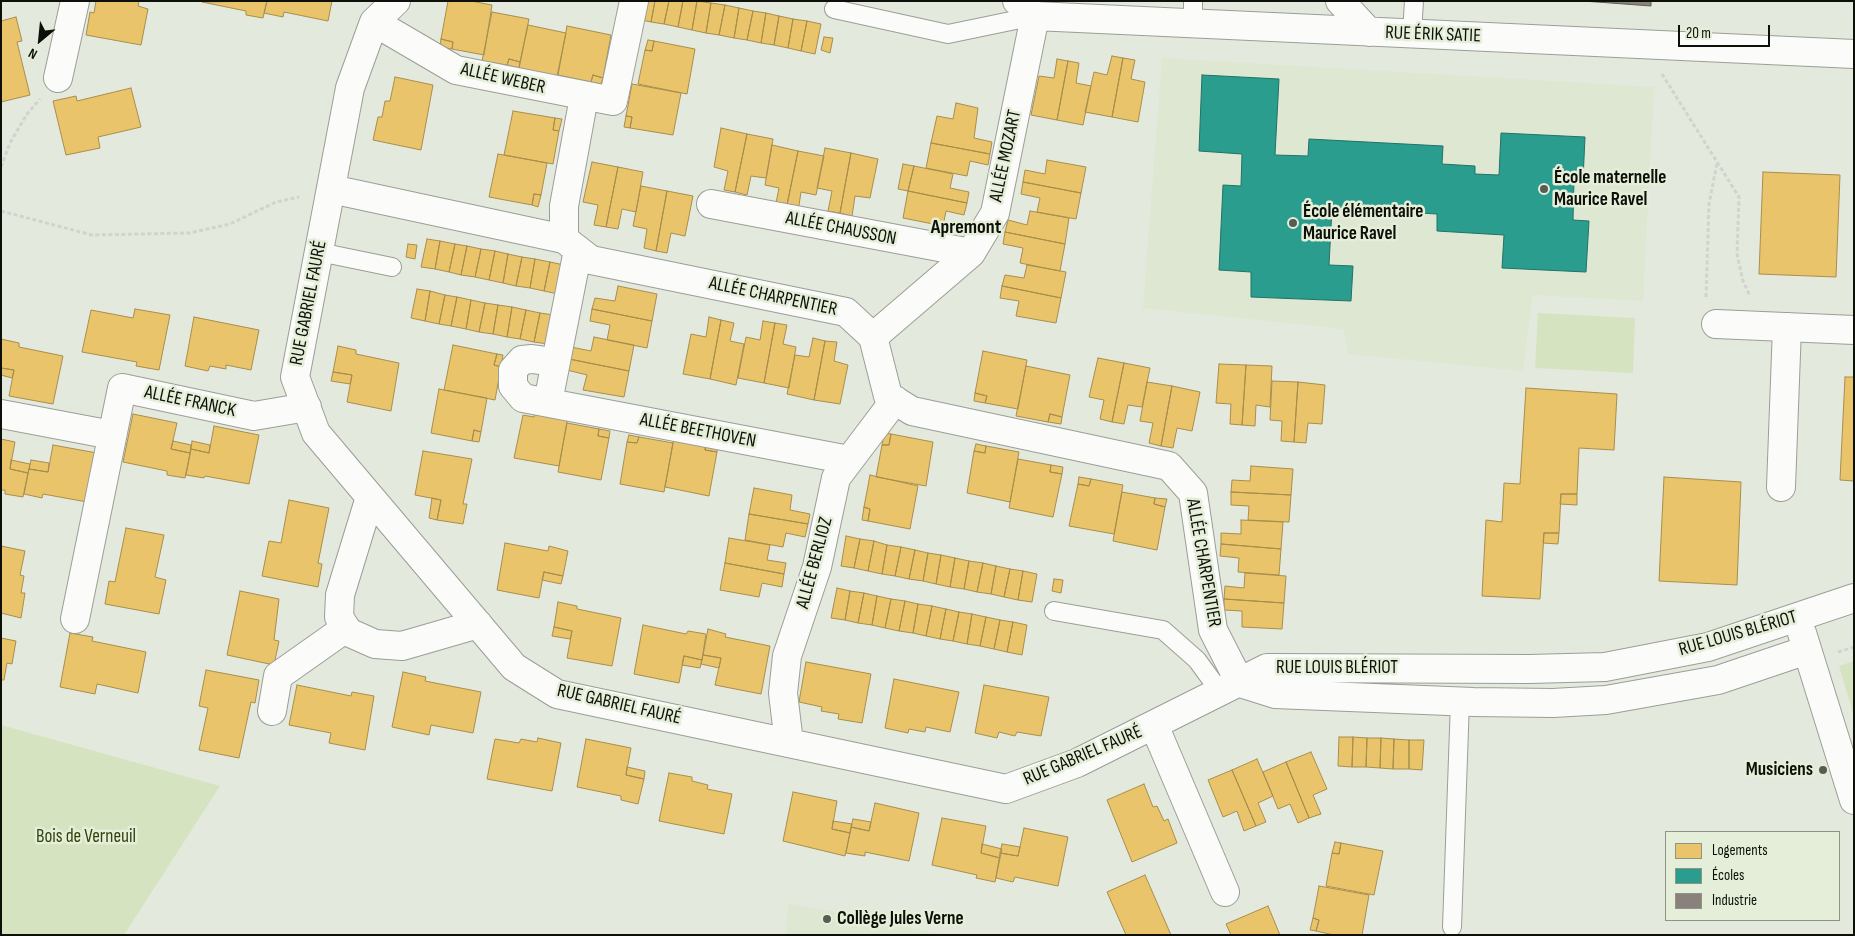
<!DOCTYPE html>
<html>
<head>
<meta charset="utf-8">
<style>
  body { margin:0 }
  #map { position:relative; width:1855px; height:936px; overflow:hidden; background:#e4e9dd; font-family:"Sofia Sans Condensed",sans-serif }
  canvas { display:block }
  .frame { position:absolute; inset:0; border:2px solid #0d1009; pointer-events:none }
  .legend { position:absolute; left:1665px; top:831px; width:175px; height:90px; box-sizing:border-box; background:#e5eed8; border:1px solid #8f9585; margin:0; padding:6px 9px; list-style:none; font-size:15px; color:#0d1009 }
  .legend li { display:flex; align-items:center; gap:10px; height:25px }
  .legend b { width:25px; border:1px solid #8f9585 }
  .north { position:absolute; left:15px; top:15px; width:50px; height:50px; -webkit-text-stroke:4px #e5eed8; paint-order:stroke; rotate:208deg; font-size:14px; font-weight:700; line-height:20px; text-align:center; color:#0d1009 }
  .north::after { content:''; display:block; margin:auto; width:18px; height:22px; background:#0d1009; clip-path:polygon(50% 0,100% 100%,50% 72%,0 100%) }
  .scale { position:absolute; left:1678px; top:25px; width:92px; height:22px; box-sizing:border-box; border:2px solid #0d1009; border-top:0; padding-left:6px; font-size:15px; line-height:18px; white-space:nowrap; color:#0d1009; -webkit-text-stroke:4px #e5eed8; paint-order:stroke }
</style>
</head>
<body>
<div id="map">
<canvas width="1855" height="936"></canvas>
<div class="frame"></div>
<ul class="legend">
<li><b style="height:14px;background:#e9c46a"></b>Logements</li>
<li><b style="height:14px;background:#2a9d8f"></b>Écoles</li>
<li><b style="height:14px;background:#8a817c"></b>Industrie</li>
</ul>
<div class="north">N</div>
<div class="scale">20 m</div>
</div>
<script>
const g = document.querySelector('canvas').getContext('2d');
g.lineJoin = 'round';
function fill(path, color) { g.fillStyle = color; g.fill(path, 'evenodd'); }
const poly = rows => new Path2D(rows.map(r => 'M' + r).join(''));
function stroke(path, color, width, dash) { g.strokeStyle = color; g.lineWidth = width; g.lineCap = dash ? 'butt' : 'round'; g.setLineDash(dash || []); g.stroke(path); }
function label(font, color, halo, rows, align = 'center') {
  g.font = font + ' "Sofia Sans Condensed",sans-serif'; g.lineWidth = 5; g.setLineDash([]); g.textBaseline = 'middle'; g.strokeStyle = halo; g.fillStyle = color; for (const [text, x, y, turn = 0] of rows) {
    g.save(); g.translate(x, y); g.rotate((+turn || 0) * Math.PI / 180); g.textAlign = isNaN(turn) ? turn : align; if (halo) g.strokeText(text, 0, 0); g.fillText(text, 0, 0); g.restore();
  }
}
fill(poly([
  [1162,58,1654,87,1643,301,1533,295,1523,371,1348,354,1344,329,1143,308],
  [788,903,945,935,786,935]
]), '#dee7d1');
fill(poly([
  [1538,313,1635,318,1633,373,1535,368],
  [1854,661,1854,716,1839,666],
  [1,725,220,786,124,935,1,935]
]), '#d5e3c0');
const homes = poly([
  [96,1,139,1,138,6,148,9,141,45,86,35,90,12,94,13,96,1],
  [267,1,263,18,246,15,246,11,202,2,267,1],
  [267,1,332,1,328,21,284,12,283,17,264,13,267,1],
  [448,1,471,1,492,5,484,55,452,49,453,42,441,39,448,1],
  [641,1,655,1,651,22,637,19,641,1],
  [655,1,669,1,664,24,651,22,655,1],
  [669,1,683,1,678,27,664,24,669,1],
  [683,1,697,1,692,30,678,27,683,1],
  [697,1,711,3,706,33,692,30,697,1],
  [711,3,725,5,719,35,706,33,711,3],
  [725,5,739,8,734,38,719,35,725,5],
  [739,8,753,11,747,40,734,38,739,8],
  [753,11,766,13,761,43,747,40,753,11],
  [492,12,529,19,520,62,509,59,507,65,482,61,492,12],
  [766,13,779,16,774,45,761,43,766,13],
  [779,16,793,19,788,48,774,45,779,16],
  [16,17,22,41,17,42,30,95,1,102,1,21,16,17],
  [793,19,807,21,801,51,788,48,793,19],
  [807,21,821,24,815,54,801,51,807,21],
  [528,25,566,33,556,81,529,77,530,71,519,68,528,25],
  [567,26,611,35,603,78,593,75,591,82,558,75,567,26],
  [824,37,833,38,830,53,821,50,824,37],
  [441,39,453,42,452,49,440,47,441,39],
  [648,40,654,41,652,51,645,50,648,40],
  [654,41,695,49,687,94,638,84,645,50,652,51,654,41],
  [1112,56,1123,58,1112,117,1085,112,1094,72,1107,75,1112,56],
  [1123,58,1135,60,1131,79,1145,82,1138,122,1112,117,1123,58],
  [509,59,520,62,519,68,507,65,509,59],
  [1057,59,1068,61,1057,120,1031,115,1039,76,1054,78,1057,59],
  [1068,61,1079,63,1076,83,1091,86,1083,125,1057,120,1068,61],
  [593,75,603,78,601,84,591,82,593,75],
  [395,77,433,85,421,150,373,140,378,117,382,117,385,101,390,101,395,77],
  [632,84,681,93,673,135,630,128,632,117,626,116,632,84],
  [131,88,141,127,98,137,100,148,66,155,53,101,76,96,77,101,131,88],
  [956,103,978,108,974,138,992,142,990,154,931,143,937,116,953,119,956,103],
  [513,111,555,118,553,130,559,131,553,164,504,155,513,111],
  [626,116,632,117,630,128,624,127,626,116],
  [555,118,562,119,559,131,553,130,555,118],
  [721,128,747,134,735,192,724,190,728,171,714,167,721,128],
  [747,134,773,139,766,178,751,176,747,195,735,192,747,134],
  [931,143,990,154,988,165,970,161,967,176,926,168,931,143],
  [772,145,798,151,786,210,775,208,779,188,765,185,772,145],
  [825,148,851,153,840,213,828,211,832,191,817,188,825,148],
  [798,151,824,156,816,195,801,192,798,212,786,210,798,151],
  [851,153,878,159,870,198,855,196,852,216,840,213,851,153],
  [498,154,547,163,541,195,534,194,532,205,489,197,498,154],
  [1047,160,1086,167,1081,193,1023,182,1025,170,1045,174,1047,160],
  [592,162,618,167,606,227,594,225,598,205,583,202,592,162],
  [903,164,914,166,908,191,898,189,903,164],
  [914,166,953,174,950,188,969,192,967,203,908,191,914,166],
  [618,167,643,172,636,212,622,209,618,229,606,227,618,167],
  [1763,172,1840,175,1836,277,1759,274,1763,172],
  [1023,182,1081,193,1076,219,1037,212,1040,198,1021,194,1023,182],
  [641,186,667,191,656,251,644,248,647,229,633,226,641,186],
  [667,191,693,196,685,236,671,233,667,253,656,251,667,191],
  [908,191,967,203,964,215,946,211,943,226,903,218,908,191],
  [534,194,541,195,538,207,532,205,534,194],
  [1030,211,1069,218,1065,244,1005,232,1008,220,1027,225,1030,211],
  [1005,232,1065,244,1060,271,1020,263,1023,248,1003,244,1005,232],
  [427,239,440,241,435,269,421,267,427,239],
  [440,241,455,244,449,272,435,269,440,241],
  [408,244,417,245,415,259,406,257,408,244],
  [455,244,467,246,461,275,449,272,455,244],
  [467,246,481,249,475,277,461,275,467,246],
  [481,249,495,251,489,280,475,277,481,249],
  [495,251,508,254,503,283,489,280,495,251],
  [508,254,522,257,516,286,503,283,508,254],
  [522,257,535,259,530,288,516,286,522,257],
  [535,259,550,262,544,291,530,288,535,259],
  [550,262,564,265,558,294,544,291,550,262],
  [1027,265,1066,272,1061,298,1002,286,1005,275,1024,278,1027,265],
  [618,286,657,294,652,321,592,309,595,298,615,301,618,286],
  [1002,286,1061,298,1056,323,1016,316,1019,301,1000,298,1002,286],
  [417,289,430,291,425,321,411,318,417,289],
  [430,291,445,295,439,324,425,321,430,291],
  [445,295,457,297,451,326,439,324,445,295],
  [457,297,471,300,466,329,451,326,457,297],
  [471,300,485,303,479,332,466,329,471,300],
  [485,303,498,305,493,334,479,332,485,303],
  [498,305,512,307,507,337,493,334,498,305],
  [512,307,526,310,520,339,507,337,512,307],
  [135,309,170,315,159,370,136,366,137,362,82,352,91,310,133,318,135,309],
  [592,309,652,321,647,348,607,340,610,325,590,321,592,309],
  [526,310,540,313,534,342,520,339,526,310],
  [540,313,554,315,548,344,534,342,540,313],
  [194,317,259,330,251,370,226,365,226,369,210,366,208,371,185,366,194,317],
  [709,317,721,320,710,379,683,374,691,334,706,337,709,317],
  [721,320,734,323,730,341,744,344,736,385,710,379,721,320],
  [763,321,775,323,764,383,738,378,746,337,760,340,763,321],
  [775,323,787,325,783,344,796,347,789,388,764,383,775,323],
  [594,337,634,345,629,371,569,359,571,347,591,351,594,337],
  [813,338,825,341,814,400,787,394,795,355,809,357,813,338],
  [1,339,19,343,19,347,63,356,53,404,9,396,14,370,1,368,1,339],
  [825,341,837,342,834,361,848,365,840,404,814,400,825,341],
  [453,345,497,354,494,365,501,367,495,400,444,390,453,345],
  [338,346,356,350,356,354,399,363,391,411,347,402,352,375,333,372,338,346],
  [983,351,1027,360,1018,409,985,403,987,396,975,393,983,351],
  [497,354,503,355,501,367,494,365,497,354],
  [1098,358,1124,363,1112,422,1100,419,1104,400,1089,397,1098,358],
  [569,359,629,371,624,397,583,390,587,375,567,370,569,359],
  [1124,363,1150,368,1142,407,1128,405,1124,424,1112,422,1124,363],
  [1219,364,1246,365,1242,425,1230,424,1231,404,1216,403,1219,364],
  [1246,365,1272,366,1270,407,1256,405,1255,426,1242,425,1246,365],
  [1026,366,1070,375,1062,417,1050,414,1048,422,1016,416,1026,366],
  [1,368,14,370,12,378,1,375,1,368],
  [333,372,352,375,350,384,331,381,333,372],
  [1845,377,1854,377,1854,481,1840,480,1845,377],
  [1272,381,1298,382,1294,442,1281,441,1282,421,1270,420,1272,381],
  [1147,382,1172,386,1161,446,1149,443,1153,423,1140,421,1147,382],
  [1298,382,1325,385,1322,424,1308,423,1306,443,1294,442,1298,382],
  [1172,386,1200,392,1192,431,1177,428,1173,448,1161,446,1172,386],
  [1526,388,1617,394,1614,450,1579,448,1577,494,1561,494,1559,533,1544,533,1540,599,1482,596,1486,520,1502,522,1504,483,1520,484,1526,388],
  [439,389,487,398,481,432,474,430,472,441,431,433,439,389],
  [975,393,987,396,985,403,974,401,975,393],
  [535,411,568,416,559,466,514,458,523,415,534,417,535,411],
  [133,414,177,423,171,449,190,453,185,478,167,475,167,471,123,462,133,414],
  [1050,414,1062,417,1061,424,1048,422,1050,414],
  [567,423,599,429,598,436,609,438,601,480,558,472,567,423],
  [214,426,259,435,249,484,205,476,204,478,186,475,191,449,209,453,214,426],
  [599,429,610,431,609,438,598,436,599,429],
  [474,430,481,432,479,442,472,441,474,430],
  [884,433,891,434,889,445,882,445,884,433],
  [891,434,933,442,926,486,876,477,882,445,889,445,891,434],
  [629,435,639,437,637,443,627,442,629,435],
  [639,437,673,443,664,492,620,484,627,442,637,443,639,437],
  [674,437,706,443,705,450,717,452,709,496,665,487,674,437],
  [1,439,15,442,10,469,28,473,23,497,5,494,5,490,1,490,1,439],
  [173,441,191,445,190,453,171,449,173,441],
  [192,441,210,445,209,453,191,449,192,441],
  [706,443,718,445,717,452,705,450,706,443],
  [976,444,986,446,985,453,974,451,976,444],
  [53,445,97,453,87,502,43,494,42,498,24,494,29,469,48,472,53,445],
  [986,446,1019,452,1010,502,967,493,974,451,985,453,986,446],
  [423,451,472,459,463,504,467,504,463,524,437,520,441,500,415,495,423,451],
  [1018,459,1051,465,1050,472,1062,474,1053,517,1009,508,1018,459],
  [11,460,30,464,28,473,10,469,11,460],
  [31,460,49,463,48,472,29,469,31,460],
  [1051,465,1063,467,1062,474,1050,472,1051,465],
  [1251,466,1293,469,1291,495,1231,492,1232,480,1250,481,1251,466],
  [870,475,918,486,910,529,868,521,870,509,864,507,870,475],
  [1079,477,1091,479,1089,486,1078,484,1079,477],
  [1664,477,1741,482,1737,585,1659,581,1664,477],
  [1091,479,1123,485,1114,534,1069,526,1078,484,1089,486,1091,479],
  [754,488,792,495,790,510,810,514,808,524,749,514,754,488],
  [1122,492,1155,498,1154,504,1165,507,1157,550,1113,541,1122,492],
  [1231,492,1291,495,1289,522,1248,520,1249,506,1231,505,1231,492],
  [1561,494,1577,494,1577,505,1560,504,1561,494],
  [432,498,441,500,437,520,429,518,432,498],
  [1155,498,1167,499,1165,507,1154,504,1155,498],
  [289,500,329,508,318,563,322,564,318,587,262,576,269,541,281,543,289,500],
  [864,507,870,509,868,521,862,520,864,507],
  [749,514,808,524,805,537,786,533,783,547,745,540,749,514],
  [1241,520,1283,522,1281,549,1221,544,1221,533,1241,534,1241,520],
  [126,528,164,535,155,577,166,580,159,614,105,604,109,581,115,582,126,528],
  [1544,533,1559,533,1558,544,1543,543,1544,533],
  [846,536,860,539,854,568,841,566,846,536],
  [729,538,770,545,767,560,786,563,784,574,725,563,729,538],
  [860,539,874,541,868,571,854,568,860,539],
  [874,541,887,545,882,574,868,571,874,541],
  [505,543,548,551,549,546,568,551,563,576,544,572,539,598,497,590,505,543],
  [1221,544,1281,549,1279,575,1238,572,1239,558,1220,556,1221,544],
  [887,545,901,547,895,576,882,574,887,545],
  [1,546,25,551,20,575,24,576,21,593,25,593,21,618,1,613,1,546],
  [901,547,915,550,909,579,895,576,901,547],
  [915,550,928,553,923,581,909,579,915,550],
  [928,553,941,555,936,584,923,581,928,553],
  [941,555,955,558,950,587,936,584,941,555],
  [955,558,969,561,964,589,950,587,955,558],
  [969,561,983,563,977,592,964,589,969,561],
  [725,563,784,574,782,587,762,583,759,597,720,590,725,563],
  [983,563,996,566,991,594,977,592,983,563],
  [996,566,1010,569,1004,597,991,594,996,566],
  [1010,569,1023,571,1018,600,1004,597,1010,569],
  [1023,571,1037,574,1032,602,1018,600,1023,571],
  [544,572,563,576,561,584,542,580,544,572],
  [1245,573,1286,576,1284,603,1224,599,1225,586,1244,588,1245,573],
  [1054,579,1063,580,1061,593,1052,591,1054,579],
  [837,588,850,591,845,620,831,618,837,588],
  [240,591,279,599,274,640,279,641,274,665,227,655,240,591],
  [850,591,864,593,858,623,845,620,850,591],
  [864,593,877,596,872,625,858,623,864,593],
  [877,596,891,599,885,628,872,625,877,596],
  [891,599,905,601,899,631,885,628,891,599],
  [1224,599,1284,603,1282,629,1242,627,1242,611,1224,610,1224,599],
  [905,601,918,604,913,633,899,631,905,601],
  [558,602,577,606,577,609,621,618,612,666,567,658,572,631,554,627,558,602],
  [918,604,932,606,926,636,913,633,918,604],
  [932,606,946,609,940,639,926,636,932,606],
  [946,609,959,612,953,641,940,639,946,609],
  [959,612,972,614,967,644,953,641,959,612],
  [972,614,986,617,980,646,967,644,972,614],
  [986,617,1000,620,994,649,980,646,986,617],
  [1000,620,1013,622,1007,652,994,649,1000,620],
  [1013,622,1027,625,1022,655,1007,652,1013,622],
  [643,625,686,634,688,631,706,634,702,660,684,656,679,683,634,674,643,625],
  [554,627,572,631,570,639,552,636,554,627],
  [708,629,726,634,725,637,770,646,761,694,715,685,721,658,703,655,708,629],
  [70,633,93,637,92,641,146,652,138,693,97,684,95,694,60,687,70,633],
  [1,638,16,641,12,664,7,663,4,680,1,680,1,638],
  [703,655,721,658,719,668,701,664,703,655],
  [684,656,702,660,700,668,682,665,684,656],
  [806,662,871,674,862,723,838,719,839,714,821,711,822,707,799,702,806,662],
  [206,670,259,680,255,703,251,702,239,758,199,750,208,708,199,706,206,670],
  [403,672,426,677,425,681,481,692,473,733,431,725,429,735,392,727,403,672],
  [894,679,959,692,950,732,926,727,925,732,909,729,908,733,885,728,894,679],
  [297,685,351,696,352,692,374,696,365,750,329,743,331,733,289,725,297,685],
  [984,685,1049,697,1041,736,1017,732,1015,736,999,732,997,738,975,733,984,685],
  [1339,737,1353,737,1352,767,1338,766,1339,737],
  [1353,737,1367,738,1366,767,1352,767,1353,737],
  [538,738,561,743,552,791,487,779,495,739,519,743,521,739,537,742,538,738],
  [1367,738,1381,738,1380,768,1366,767,1367,738],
  [1381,738,1394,739,1393,769,1380,768,1381,738],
  [586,739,631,748,626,775,644,779,638,804,621,800,621,796,577,787,586,739],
  [1394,739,1409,740,1409,769,1393,769,1394,739],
  [1409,740,1424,740,1422,770,1409,769,1409,740],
  [1311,752,1327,789,1313,795,1321,814,1309,818,1286,762,1311,752],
  [1257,759,1273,796,1258,803,1266,822,1256,826,1232,770,1257,759],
  [1286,762,1309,818,1298,823,1290,804,1278,809,1263,772,1286,762],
  [627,767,645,771,644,779,626,775,627,767],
  [1232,770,1256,826,1244,831,1237,811,1223,817,1208,780,1232,770],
  [669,773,692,777,692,781,708,785,707,789,732,794,724,834,659,821,669,773],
  [1144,784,1153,807,1157,806,1164,821,1168,819,1177,843,1132,862,1107,800,1144,784],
  [793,792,837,801,832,829,850,833,845,856,783,841,793,792],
  [875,803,919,813,909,861,865,852,865,856,846,853,851,827,869,831,875,803],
  [942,818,986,826,981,853,1000,858,995,882,976,878,977,875,932,865,942,818],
  [853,819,871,822,869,831,851,827,853,819],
  [833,821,852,824,850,833,832,829,833,821],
  [1024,828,1068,837,1058,886,1015,877,1013,882,996,878,1000,853,1018,856,1024,828],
  [1335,842,1341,843,1339,854,1332,853,1335,842],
  [1341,843,1383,851,1374,895,1326,886,1332,853,1339,854,1341,843],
  [982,844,1002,849,1000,858,981,853,982,844],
  [1002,844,1020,847,1018,856,1000,853,1002,844],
  [1145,875,1171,935,1126,935,1107,892,1145,875],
  [1319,886,1369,895,1362,935,1334,935,1316,931,1319,920,1313,918,1319,886],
  [1268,906,1280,935,1231,935,1226,924,1268,906],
  [1313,918,1319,920,1316,931,1310,930,1313,918]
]);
fill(homes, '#e9c46a');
stroke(homes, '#a78e4d', 1);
const schools = poly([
  [1202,75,1279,79,1275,155,1308,156,1309,139,1443,146,1442,164,1475,166,1475,174,1499,175,1501,133,1585,137,1583,180,1574,180,1573,220,1589,221,1586,272,1502,268,1504,235,1437,231,1437,214,1332,208,1329,265,1353,266,1351,301,1251,297,1251,272,1219,270,1223,185,1241,186,1242,154,1199,151,1202,75]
]);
fill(schools, '#2a9d8f');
stroke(schools, '#217367', 1);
const industry = poly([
  [1583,1,1651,1,1651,6,1583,1]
]);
fill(industry, '#8a817c');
stroke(industry, '#645f5a', 1);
const lane = poly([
  [1193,1,1193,24],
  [834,9,948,34,1035,16],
  [1412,33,1414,1],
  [319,252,392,267],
  [1054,611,1163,630,1197,660,1221,693],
  [1452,927,1460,701]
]);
const street = poly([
  [396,1,374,22,350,88,295,377,316,433,514,667,557,694,1006,789,1077,763,1267,668,1529,669,1605,667,1708,647,1854,598],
  [1017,1,1035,16,1854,54],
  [1340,1,1369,32],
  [374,22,456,70,613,101,634,1],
  [58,78,75,1],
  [331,189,564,239,591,260,846,312,873,337,888,396,912,411,1169,466,1193,493,1213,630,1240,683],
  [711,204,971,253],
  [564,239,564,206,584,97],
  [1716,324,1854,330],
  [873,337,971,253,995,213,1035,16],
  [554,362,532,359,522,360,513,370,513,386,523,398,849,460],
  [548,402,578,250],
  [1,414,112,435],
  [1781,487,1787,327],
  [370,497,340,595,339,617,348,632,375,644,402,646,478,624],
  [75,619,122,388,254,416,307,407],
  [1802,633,1854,800],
  [1240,683,1275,694,1473,702,1553,703,1606,700,1718,680,1807,650],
  [272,711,278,676,346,628],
  [1154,725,1225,892],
  [789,743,783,693,787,656,817,567,836,478,895,400]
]);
stroke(lane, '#9b9e96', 20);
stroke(street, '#9b9e96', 30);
stroke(poly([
  [1662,74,1739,197,1737,254,1743,281,1750,296],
  [1,167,10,143,27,114,40,99],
  [1,211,92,235,189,233,230,224,276,202,299,197],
  [1706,297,1709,204,1717,163],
  [1838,652,1854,647]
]), '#d1d3cf', 3, [4, 2.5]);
stroke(lane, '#fbfcfa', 18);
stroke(street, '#fbfcfa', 28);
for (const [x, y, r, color] of [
  [1544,189,5,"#585c53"],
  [1293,223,5,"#585c53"],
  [1823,770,5,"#585c53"],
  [827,919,5,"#585c53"]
]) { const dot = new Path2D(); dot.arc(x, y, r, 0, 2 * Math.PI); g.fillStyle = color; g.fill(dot); stroke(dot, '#e5eed8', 2); }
label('19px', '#0d1009', '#e5eed8', [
  ["RUE ÉRIK SATIE",1433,35,2],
  ["ALLÉE WEBER",503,79,13],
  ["ALLÉE MOZART",1006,156,-78],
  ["ALLÉE CHAUSSON",841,229,11],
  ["ALLÉE CHARPENTIER",773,297,12],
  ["RUE GABRIEL FAURÉ",309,303,-79],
  ["ALLÉE FRANCK",190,402,12],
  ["ALLÉE BEETHOVEN",698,431,11],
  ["ALLÉE BERLIOZ",815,563,-75],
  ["ALLÉE CHARPENTIER",1203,563,80],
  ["RUE LOUIS BLÉRIOT",1738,634,-16],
  ["RUE LOUIS BLÉRIOT",1337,668],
  ["RUE GABRIEL FAURÉ",619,705,13],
  ["RUE GABRIEL FAURÉ",1083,756,-23]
]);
label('bold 19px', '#0d1009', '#e5eed8', [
  ["École maternelle",1554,178],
  ["Maurice Ravel",1554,200],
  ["École élémentaire",1303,212],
  ["Maurice Ravel",1303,234],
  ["Musiciens",1813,770,"right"],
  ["Collège Jules Verne",837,919]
], 'left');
label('19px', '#32430d', '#e5eed8', [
  ["Bois de Verneuil",86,837]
]);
label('bold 20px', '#0d1009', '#e5eed8', [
  ["Apremont",966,228]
]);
</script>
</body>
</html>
